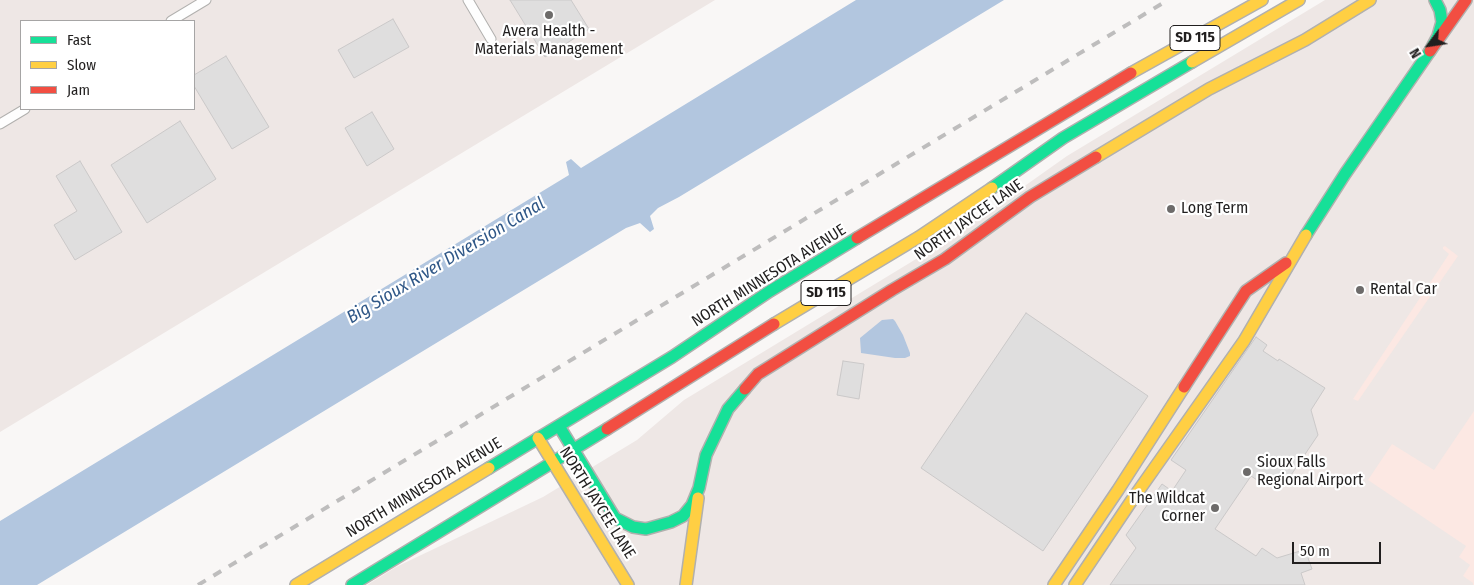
<!DOCTYPE html>
<html>
<head>
<meta charset="utf-8">
<style>
  body { margin:0 }
  #map { position:relative; width:1474px; height:585px; overflow:hidden; background:#f9f7f6; font-family:"Fira Sans Condensed",sans-serif }
  canvas { display:block }
  .legend { position:absolute; left:20px; top:20px; width:175px; height:90px; box-sizing:border-box; background:#fff; border:1px solid #a6a5a5; margin:0; padding:6px 9px; list-style:none; font-size:15px; color:#211f1f }
  .legend li { display:flex; align-items:center; gap:10px; height:25px }
  .legend b { width:25px; border:1px solid #a6a5a5 }
  .north { position:absolute; left:1404px; top:20px; width:50px; height:50px; -webkit-text-stroke:4px #fff; paint-order:stroke; rotate:239deg; font-size:14px; font-weight:700; line-height:20px; text-align:center; color:#211f1f }
  .north::after { content:''; display:block; margin:auto; width:18px; height:22px; background:#211f1f; clip-path:polygon(50% 0,100% 100%,50% 72%,0 100%) }
  .scale { position:absolute; left:1292px; top:542px; width:89px; height:22px; box-sizing:border-box; border:2px solid #211f1f; border-top:0; padding-left:6px; font-size:15px; line-height:18px; white-space:nowrap; color:#211f1f; -webkit-text-stroke:4px #fff; paint-order:stroke }
</style>
</head>
<body>
<div id="map">
<canvas width="1474" height="585"></canvas>
<ul class="legend">
<li><b style="height:6px;background:#16e098"></b>Fast</li>
<li><b style="height:6px;background:#ffcf43"></b>Slow</li>
<li><b style="height:6px;background:#f24e42"></b>Jam</li>
</ul>
<div class="north">N</div>
<div class="scale">50 m</div>
</div>
<script>
const g = document.querySelector('canvas').getContext('2d');
g.lineJoin = 'round';
function fill(path, color) { g.fillStyle = color; g.fill(path, 'evenodd'); }
const poly = rows => new Path2D(rows.map(r => 'M' + r).join(''));
function stroke(path, color, width, dash) { g.strokeStyle = color; g.lineWidth = width; g.lineCap = dash ? 'butt' : 'round'; g.setLineDash(dash || []); g.stroke(path); }
function label(font, color, halo, rows, align = 'center') {
  g.font = font + ' "Fira Sans Condensed",sans-serif'; g.lineWidth = 4.5; g.setLineDash([]); g.textBaseline = 'middle'; g.strokeStyle = halo; g.fillStyle = color; for (const [text, x, y, turn = 0] of rows) {
    g.save(); g.translate(x, y); g.rotate((+turn || 0) * Math.PI / 180); g.textAlign = isNaN(turn) ? turn : align; if (halo) g.strokeText(text, 0, 0); g.fillText(text, 0, 0); g.restore();
  }
}
fill(poly([
  [0,0,715,0,0,432],
  [21,21,194,21,194,109,21,109],
  [1325,0,1474,0,1474,585,367,585,396,567,543,497,637,440,684,400,954,236,1067,156]
]), '#eee7e5');
fill(poly([
  [1445,246,1458,256,1358,401,1353,399,1449,254,1443,249,1443,247],
  [1474,411,1474,585,1473,585,1473,583,1463,576,1470,565,1459,557,1466,546,1368,480,1392,444,1434,470]
]), '#fce8e3');
fill(poly([
  [856,0,1004,0,679,197,658,208,650,216,654,229,650,232,640,223,626,228,37,585,0,585,0,521,569,175,566,162,571,159,581,168],
  [893,319,895,321,903,335,910,353,910,356,905,358,895,358,861,353,860,338,882,320]
]), '#b2c6df');
const building = poly([
  [510,0,571,0,589,29,545,57,510,0],
  [393,19,409,47,354,78,338,50,393,19],
  [226,56,269,127,232,149,194,86,194,75,226,56],
  [372,112,394,149,367,166,345,128,372,112],
  [180,121,216,179,147,223,111,165,180,121],
  [80,161,122,232,75,260,54,225,77,211,56,176,80,161],
  [1026,313,1148,396,1043,551,921,468,1026,313],
  [1256,337,1267,345,1263,351,1278,361,1279,359,1325,388,1311,410,1318,435,1285,484,1266,486,1251,476,1215,529,1256,556,1262,548,1277,558,1310,548,1312,557,1308,558,1312,569,1301,573,1305,585,1110,585,1136,548,1126,535,1162,484,1172,491,1186,470,1171,460,1256,337],
  [843,361,864,364,859,399,837,395,843,361]
]);
fill(building, '#dfdede');
stroke(building, '#cbc9c9', 1);
const street = poly([
  [468,0,491,39],
  [171,21,206,0],
  [0,124,25,109]
]);
const fast = poly([
  [992,188,1063,138,1192,62],
  [1306,235,1345,174,1430,51,1438,36,1442,22,1440,10,1435,0],
  [559,426,615,518,633,527,646,529,671,522,683,516,692,505,699,488,706,455,728,409,745,389],
  [489,468,672,357,770,291,857,238],
  [352,585,607,429]
]);
const slow = poly([
  [1192,62,1299,0],
  [1131,73,1262,0],
  [1096,157,1209,89,1305,40,1370,0],
  [774,324,919,237,992,188],
  [538,438,628,585],
  [296,585,489,468],
  [686,585,698,498],
  [1054,585,1118,490,1184,387],
  [1075,585,1132,500,1244,341,1306,235]
]);
const jam = poly([
  [1430,51,1466,0],
  [857,238,1131,73],
  [1184,387,1246,291,1286,263],
  [745,389,758,374,892,290,945,259,1030,197,1096,157],
  [607,429,774,324]
]);
stroke(street, '#b1b0ae', 11);
stroke(fast, '#b1b0ae', 14);
stroke(slow, '#b1b0ae', 14);
stroke(jam, '#b1b0ae', 14);
stroke(street, '#fefefe', 9);
stroke(fast, '#16e098', 11);
stroke(slow, '#ffcf43', 11);
stroke(jam, '#f24e42', 11);
stroke(poly([
  [198,585,1168,0]
]), '#bebdbd', 4, [9, 9]);
for (const [x, y, r, color] of [
  [549,15,5,"#6d6b6a"],
  [1171,209,5,"#6d6b6a"],
  [1360,290,5,"#6d6b6a"],
  [1247,472,5,"#6d6b6a"],
  [1215,508,5,"#6d6b6a"]
]) { const dot = new Path2D(); dot.arc(x, y, r, 0, 2 * Math.PI); g.fillStyle = color; g.fill(dot); stroke(dot, '#fff', 2); }
for (const [x, y, w] of [
  [1195,38,50],
  [826,293,50]
]) { const box = new Path2D(); box.roundRect(x - w / 2, y - 12.5, w, 25, 4); g.fillStyle = '#fff'; g.fill(box); stroke(box, '#211f1f', 1); }
label('bold 15px', '#211f1f', null, [
  ["SD 115",1195,38],
  ["SD 115",826,293]
]);
label('16px', '#211f1f', '#fff', [
  ["Avera Health -",549,32,"center"],
  ["Materials Management",549,50,"center"],
  ["Long Term",1181,209],
  ["Rental Car",1370,290],
  ["Sioux Falls",1257,463],
  ["Regional Airport",1257,481],
  ["The Wildcat",1205,499,"right"],
  ["Corner",1205,517,"right"]
], 'left');
label('16px', '#211f1f', '#fff', [
  ["NORTH JAYCEE LANE",969,220,-35],
  ["NORTH MINNESOTA AVENUE",769,276,-32],
  ["NORTH MINNESOTA AVENUE",424,488,-31],
  ["NORTH JAYCEE LANE",597,503,58]
]);
label('italic 18px', '#2f5787', '#fff', [
  ["Big Sioux River Diversion Canal",446,261,-31]
]);
</script>
</body>
</html>
